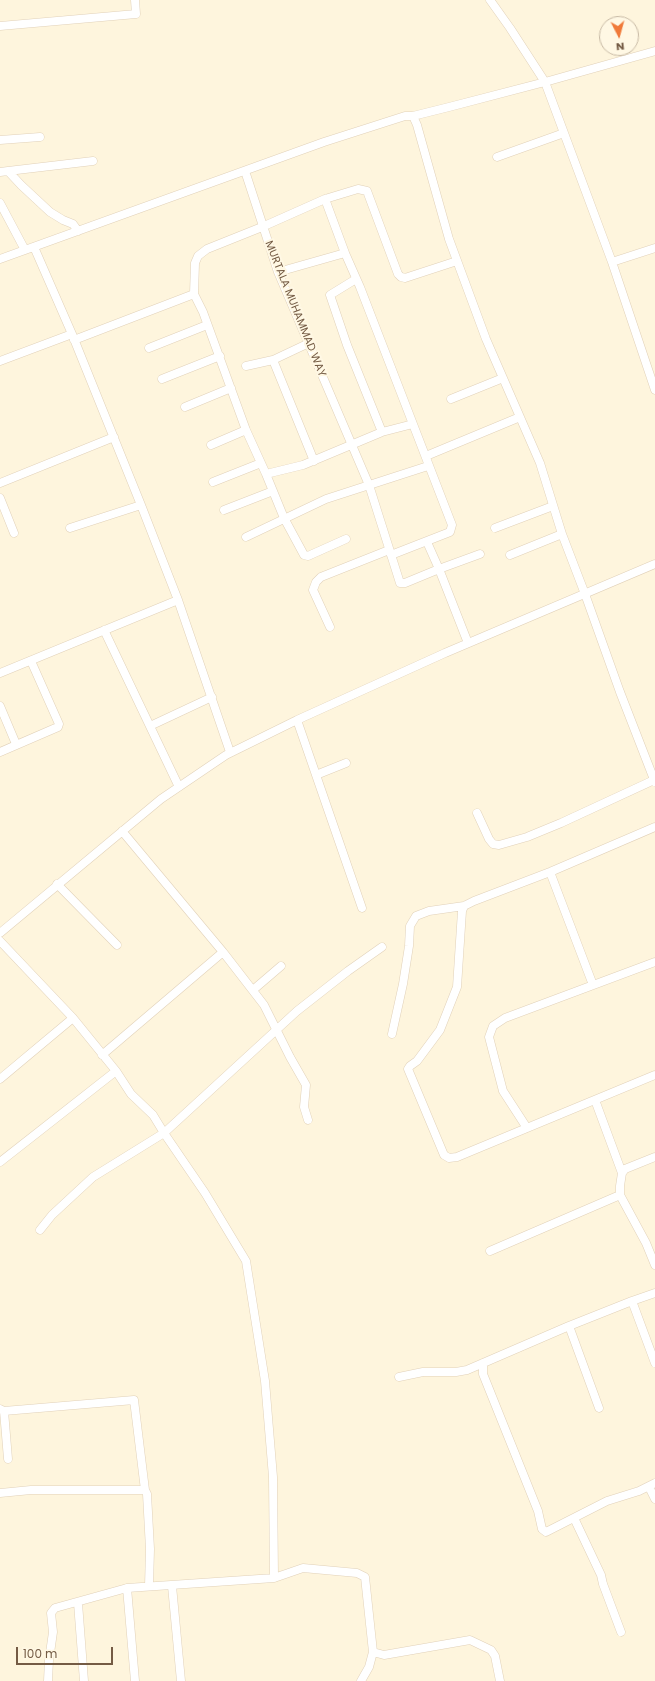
<!DOCTYPE html>
<html>
<head>
<meta charset="utf-8">
<style>
  body { margin:0 }
  #map { position:relative; width:655px; height:1681px; overflow:hidden; background:#fef5dd; font-family:Poppins,sans-serif }
  canvas { display:block }
  .north { position:absolute; left:599px; top:16px; width:40px; height:40px; box-sizing:border-box; background:#fff8e4; border:1px solid #c7b9a4; border-radius:50%; rotate:174deg; font-size:11px; font-weight:700; line-height:16px; text-align:center; color:#745b44 }
  .north::after { content:''; display:block; margin:auto; width:14px; height:18px; background:#f07a39; clip-path:polygon(50% 0,100% 100%,50% 72%,0 100%) }
  .scale { position:absolute; left:16px; top:1647px; width:97px; height:18px; box-sizing:border-box; border:2px solid #745b44; border-top:0; padding-left:5px; font-size:12px; line-height:14px; white-space:nowrap; color:#745b44; -webkit-text-stroke:3px #fff8e4; paint-order:stroke }
</style>
</head>
<body>
<div id="map">
<canvas width="655" height="1681"></canvas>
<div class="north">N</div>
<div class="scale">100 m</div>
</div>
<script>
const g = document.querySelector('canvas').getContext('2d');
g.lineJoin = 'round';
const poly = rows => new Path2D(rows.map(r => 'M' + r).join(''));
function stroke(path, color, width, dash) { g.strokeStyle = color; g.lineWidth = width; g.lineCap = dash ? 'butt' : 'round'; g.setLineDash(dash || []); g.stroke(path); }
function label(font, color, halo, rows, align = 'center') {
  g.font = font + ' Poppins,sans-serif'; g.lineWidth = 4; g.setLineDash([]); g.textBaseline = 'middle'; g.strokeStyle = halo; g.fillStyle = color; for (const [text, x, y, turn = 0] of rows) {
    g.save(); g.translate(x, y); g.rotate((+turn || 0) * Math.PI / 180); g.textAlign = isNaN(turn) ? turn : align; if (halo) g.strokeText(text, 0, 0); g.fillText(text, 0, 0); g.restore();
  }
}
const minor = poly([
  [490,0,510,28,545,82,612,262,655,390],
  [0,26,136,14,135,0],
  [413,116,417,125,449,239,486,339,540,463,562,534,585,594,620,692,655,782],
  [0,140,40,137],
  [497,157,564,133],
  [8,171,93,161],
  [245,171,278,272,369,485,400,583,405,583,439,569,468,643],
  [0,172,8,171,21,185,50,212,63,220,73,224,78,231],
  [325,199,345,253],
  [0,203,25,250],
  [34,247,72,334,141,505,178,600,230,752],
  [0,259,324,142,405,116,413,116,449,107,545,82,655,51],
  [612,262,655,248],
  [278,272,345,253,360,287,452,525,450,532,391,555],
  [356,279,330,295,347,345,382,432],
  [74,340,194,294],
  [309,343,273,360,314,461],
  [149,348,207,325],
  [0,361,72,334],
  [246,366,273,360],
  [162,379,220,356],
  [451,399,503,378],
  [185,407,231,388],
  [211,445,246,430],
  [426,456,520,417],
  [261,463,246,430,203,312,194,294,195,263,198,256,207,249,262,227,325,199,358,189,367,191,398,274,401,277,405,278,457,261],
  [266,474,284,518,304,555,308,556,346,539],
  [213,482,261,463,266,474,303,465,382,432,413,424],
  [0,483,114,437],
  [0,498,14,533],
  [224,510,273,491],
  [70,528,141,505],
  [495,528,553,506],
  [246,537,326,499,428,466],
  [427,542,439,569,480,554],
  [510,555,562,534],
  [330,627,313,590,316,582,321,577,389,550],
  [104,630,179,787],
  [0,673,178,600],
  [0,706,16,744],
  [297,720,362,908],
  [150,726,212,697],
  [0,752,58,727,59,724,31,661],
  [316,775,346,763],
  [477,813,489,839,493,844,499,845,527,837,561,823,654,780],
  [122,831,223,952,264,1005,290,1057,306,1085,304,1107,308,1120],
  [550,872,593,985],
  [57,884,117,945],
  [464,906,462,911,457,987,440,1030,417,1061,410,1066,408,1069,444,1155,449,1158,457,1157,655,1075],
  [0,933,161,799,226,755,297,720,445,653,655,564],
  [0,941,73,1018,116,1071,131,1094,153,1115,164,1133,205,1193,246,1261,265,1381,273,1477,274,1578],
  [253,990,281,966],
  [392,1034,403,984,409,946,410,926,416,916,429,911,464,906,474,901,550,872,655,827],
  [102,1055,223,952],
  [0,1079,73,1018],
  [595,1100,622,1173],
  [527,1128,503,1091,489,1037,493,1026,505,1018,655,962],
  [655,1157,625,1169,622,1173,620,1186,620,1195,646,1243,655,1265],
  [0,1162,116,1071],
  [40,1230,52,1215,93,1177,164,1133,297,1011,348,971,382,947],
  [490,1251,620,1195],
  [632,1301,655,1363],
  [569,1326,599,1408],
  [483,1363,483,1374,538,1511,542,1529,546,1532,607,1501,639,1491,655,1483],
  [399,1377,423,1372,456,1372,467,1370,569,1326,632,1301,655,1293],
  [0,1409,4,1411,134,1400,145,1490,147,1494,150,1549,149,1586],
  [4,1411,8,1459],
  [649,1487,655,1499],
  [0,1493,31,1490,145,1490],
  [574,1518,601,1575,603,1584,621,1632],
  [172,1586,181,1681],
  [127,1588,135,1681],
  [78,1603,84,1681],
  [48,1681,49,1660,53,1632,51,1613,55,1608,127,1588,274,1578,303,1568,357,1573,365,1577,373,1652,384,1655,470,1640,491,1650,495,1656,500,1681],
  [361,1681,369,1667,373,1652]
]);
stroke(minor, '#e1d1b9', 9);
stroke(minor, '#fff', 8);
label('11px', '#745b44', '#fff8e4', [
  ["MURTALA MUHAMMAD WAY",295,309,68]
]);
</script>
</body>
</html>
